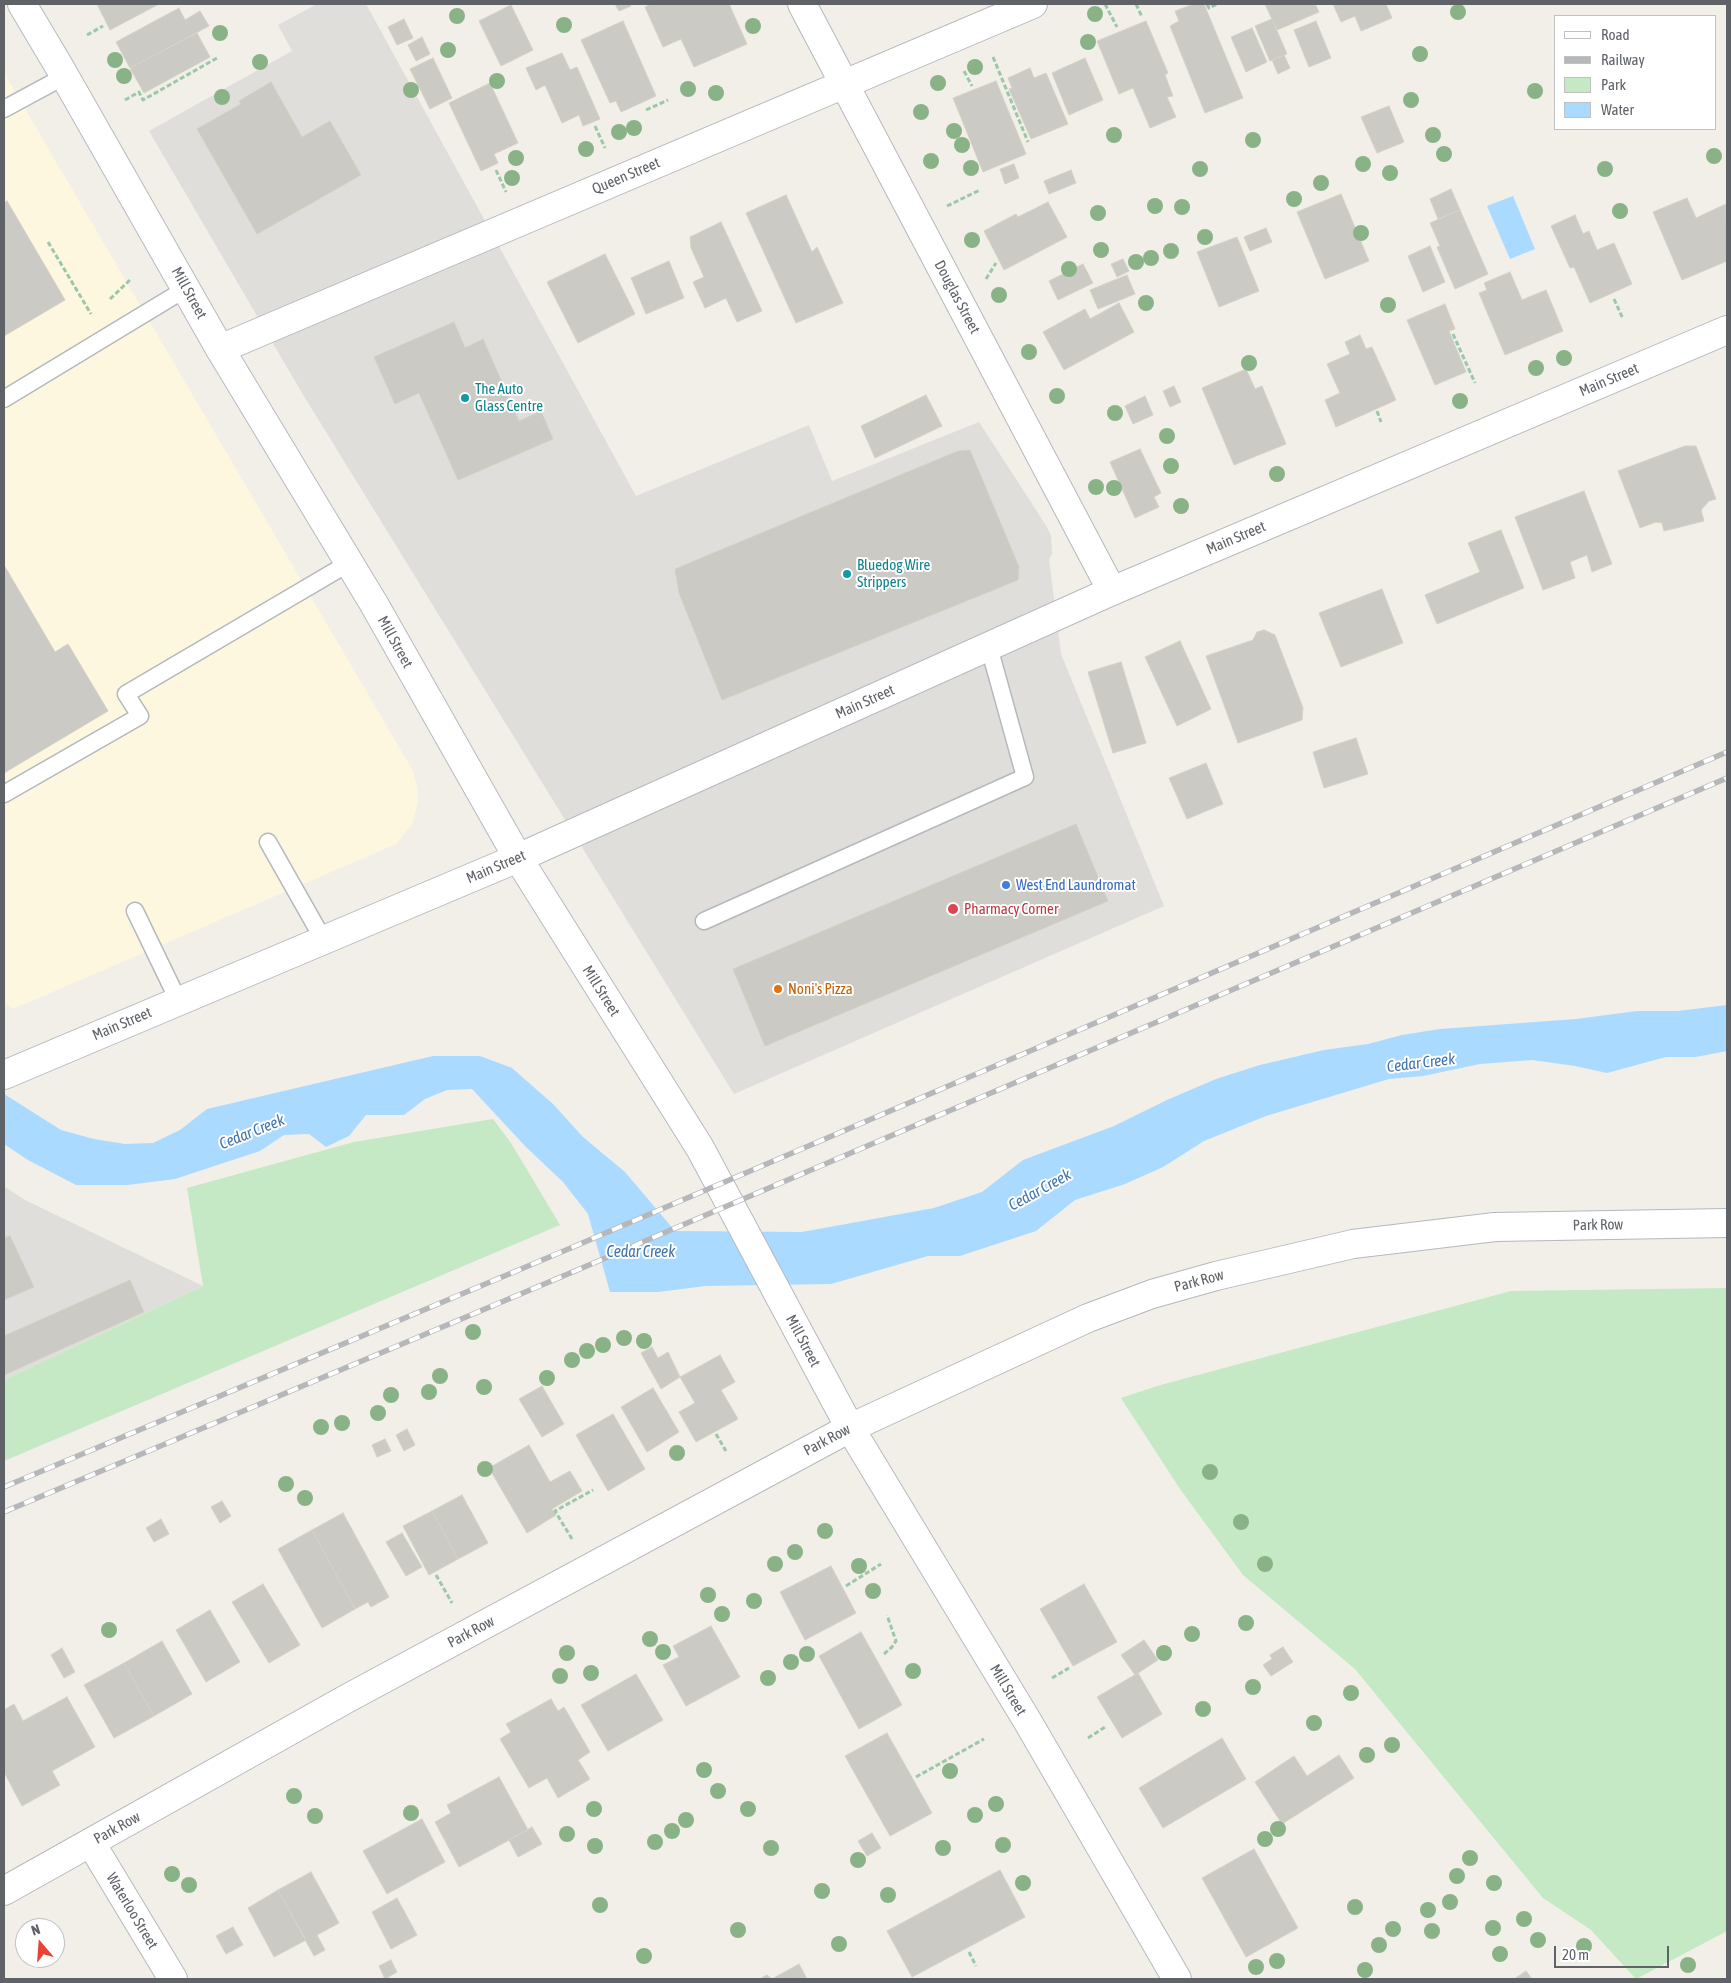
<!DOCTYPE html>
<html>
<head>
<meta charset="utf-8">
<style>
  body { margin:0 }
  #map { position:relative; width:1731px; height:1983px; overflow:hidden; background:#f1efe8; font-family:"Asap Condensed",sans-serif }
  canvas { display:block }
  .frame { position:absolute; inset:0; border:5px solid #5f6368; pointer-events:none }
  .legend { position:absolute; left:1554px; top:15px; width:162px; height:115px; box-sizing:border-box; background:#fff; border:1px solid #bfc1c3; margin:0; padding:6px 9px; list-style:none; font-size:15px; color:#5f6368 }
  .legend li { display:flex; align-items:center; gap:10px; height:25px }
  .legend b { width:25px; border:1px solid #bfc1c3 }
  .north { position:absolute; left:15px; top:1918px; width:50px; height:50px; box-sizing:border-box; background:#fff; border:1px solid #bfc1c3; border-radius:50%; rotate:342deg; font-size:14px; font-weight:700; line-height:20px; text-align:center; color:#5f6368 }
  .north::after { content:''; display:block; margin:auto; width:18px; height:22px; background:#ea4335; clip-path:polygon(50% 0,100% 100%,50% 72%,0 100%) }
  .scale { position:absolute; left:1554px; top:1946px; width:115px; height:22px; box-sizing:border-box; border:2px solid #5f6368; border-top:0; padding-left:6px; font-size:15px; line-height:18px; white-space:nowrap; color:#5f6368; -webkit-text-stroke:4px #fff; paint-order:stroke }
</style>
</head>
<body>
<div id="map">
<canvas width="1731" height="1983"></canvas>
<div class="frame"></div>
<ul class="legend">
<li><b style="height:6px;background:#fff"></b>Road</li>
<li><b style="height:6px;background:#b6b7b8"></b>Railway</li>
<li><b style="height:14px;background:#c5e8c5"></b>Park</li>
<li><b style="height:14px;background:#aadaff"></b>Water</li>
</ul>
<div class="north">N</div>
<div class="scale">20 m</div>
</div>
<script>
const g = document.querySelector('canvas').getContext('2d');
g.lineJoin = 'round';
function fill(path, color) { g.fillStyle = color; g.fill(path, 'evenodd'); }
const poly = rows => new Path2D(rows.map(r => 'M' + r).join(''));
function stroke(path, color, width, dash) { g.strokeStyle = color; g.lineWidth = width; g.lineCap = dash ? 'butt' : 'round'; g.setLineDash(dash || []); g.stroke(path); }
function label(font, color, halo, rows, align = 'center') {
  g.font = font + ' "Asap Condensed",sans-serif'; g.lineWidth = 4; g.setLineDash([]); g.textBaseline = 'middle'; g.strokeStyle = halo; g.fillStyle = color; for (const [text, x, y, turn = 0] of rows) {
    g.save(); g.translate(x, y); g.rotate((+turn || 0) * Math.PI / 180); g.textAlign = isNaN(turn) ? turn : align; if (halo) g.strokeText(text, 0, 0); g.fillText(text, 0, 0); g.restore();
  }
}
fill(poly([
  [4,73,413,771,417,788,418,800,413,823,396,844,13,1009,4,1003]
]), '#fef7e0');
fill(poly([
  [317,4,366,4,636,496,809,425,832,481,979,422,1047,527,1051,536,1052,554,1049,559,1061,654,1164,906,734,1094,302,393,149,131,292,51,278,25],
  [4,1186,23,1199,203,1286,4,1380]
]), '#e0deda');
fill(poly([
  [493,1119,511,1143,560,1225,4,1461,4,1380,203,1286,187,1188,354,1142],
  [1727,1288,1727,1931,1636,1979,1591,1930,1543,1898,1355,1669,1243,1575,1180,1489,1121,1398,1157,1386,1511,1291]
]), '#c5e8c5');
fill(poly([
  [1513,196,1535,249,1510,259,1487,206],
  [1727,1005,1727,1051,1696,1057,1666,1057,1607,1073,1575,1066,1532,1060,1480,1064,1423,1076,1389,1079,1266,1116,1204,1141,1163,1167,1125,1184,1075,1200,1036,1231,960,1256,928,1256,831,1284,706,1286,658,1292,610,1292,588,1214,563,1182,526,1147,472,1089,447,1090,425,1099,404,1115,366,1115,349,1136,326,1147,309,1134,284,1135,260,1151,175,1179,127,1185,76,1185,28,1160,4,1144,4,1094,61,1130,94,1139,125,1144,153,1143,180,1130,207,1109,433,1056,480,1056,512,1068,553,1104,583,1137,625,1172,675,1231,802,1232,934,1208,982,1192,1023,1160,1114,1126,1167,1100,1216,1079,1260,1065,1324,1050,1368,1044,1402,1035,1440,1029,1576,1019,1637,1011,1678,1011]
]), '#aadaff');
const building = poly([
  [97,4,159,4,110,30,97,4],
  [615,4,629,4,631,6,619,11,615,4],
  [651,4,729,4,747,44,694,67,681,39,663,47,645,7,651,4],
  [1194,4,1204,4,1243,98,1205,113,1170,26,1179,21,1175,11,1194,4],
  [1265,4,1315,4,1319,12,1277,30,1265,4],
  [1333,4,1386,4,1392,18,1361,31,1355,16,1341,22,1333,4],
  [511,5,533,50,501,66,479,21,511,5],
  [179,8,185,20,200,11,209,26,130,68,116,42,179,8],
  [404,19,413,38,397,45,388,27,404,19],
  [1272,19,1287,54,1270,61,1255,26,1272,19],
  [623,21,656,96,621,112,616,101,610,103,581,40,623,21],
  [1146,21,1168,73,1165,75,1173,96,1167,97,1176,117,1150,128,1133,88,1119,94,1097,41,1146,21],
  [1316,21,1331,58,1309,67,1294,30,1316,21],
  [1252,28,1267,62,1246,72,1231,37,1252,28],
  [197,33,210,57,144,93,130,68,197,33],
  [422,37,430,54,416,61,408,45,422,37],
  [562,53,570,70,577,67,600,119,583,126,579,115,562,123,545,85,536,90,526,68,562,53],
  [1284,55,1290,68,1278,74,1272,60,1284,55],
  [433,58,452,98,430,109,410,69,433,58],
  [1085,58,1103,100,1069,115,1052,73,1085,58],
  [1030,68,1034,78,1046,73,1068,124,1031,139,1009,89,1012,88,1008,78,1030,68],
  [996,81,1026,154,983,172,953,98,996,81],
  [271,82,302,137,330,121,361,175,257,234,197,129,241,104,239,101,271,82],
  [490,83,518,143,494,154,498,163,481,171,449,103,490,83],
  [1389,106,1404,142,1377,153,1361,117,1389,106],
  [1014,164,1019,178,1005,184,1000,169,1014,164],
  [1071,170,1076,183,1049,194,1044,181,1071,170],
  [1451,189,1460,210,1438,219,1430,199,1451,189],
  [1341,194,1369,261,1325,279,1297,212,1341,194],
  [786,195,812,252,817,247,843,303,796,323,746,213,786,195],
  [1687,198,1696,218,1726,204,1727,261,1682,280,1653,212,1687,198],
  [7,201,65,300,4,336,4,203,7,201],
  [1048,202,1067,237,1004,270,984,231,1016,214,1018,217,1048,202],
  [1460,210,1488,274,1455,289,1437,247,1440,246,1430,223,1460,210],
  [1575,215,1583,234,1589,231,1597,250,1614,243,1632,284,1590,303,1574,267,1570,268,1551,226,1575,215],
  [721,222,762,311,737,322,726,298,705,308,693,282,704,277,691,248,690,237,721,222],
  [1266,228,1272,242,1250,251,1244,237,1266,228],
  [1237,237,1259,291,1219,307,1197,252,1237,237],
  [1430,246,1445,282,1423,292,1408,256,1430,246],
  [605,254,635,314,578,343,547,282,605,254],
  [1123,259,1129,271,1117,277,1111,264,1123,259],
  [669,261,684,298,646,314,631,278,669,261],
  [1083,264,1093,283,1058,300,1049,281,1083,264],
  [1510,272,1522,300,1546,290,1563,331,1505,355,1479,293,1487,290,1484,283,1510,272],
  [1127,275,1135,294,1098,309,1090,290,1127,275],
  [1119,303,1134,332,1064,370,1043,332,1085,309,1090,319,1119,303],
  [1445,304,1455,329,1449,331,1466,372,1435,385,1407,320,1445,304],
  [454,322,465,348,483,339,519,421,541,411,553,439,458,480,419,393,395,404,374,357,454,322],
  [1360,335,1366,349,1372,347,1396,400,1336,427,1325,400,1340,393,1327,364,1350,354,1345,342,1360,335],
  [1246,369,1255,389,1262,386,1286,444,1234,465,1202,388,1246,369],
  [1174,386,1181,402,1170,407,1163,391,1174,386],
  [926,395,942,426,875,458,861,426,926,395],
  [1145,396,1153,415,1133,424,1125,406,1145,396],
  [1685,446,1696,446,1716,499,1709,501,1701,510,1704,521,1664,531,1662,523,1656,522,1640,528,1618,471,1685,446],
  [1140,449,1161,493,1154,497,1159,507,1135,518,1110,462,1140,449],
  [970,450,1019,567,1018,580,722,700,679,593,675,569,958,451,970,450],
  [1584,491,1612,564,1592,572,1587,555,1570,562,1575,578,1543,590,1515,517,1584,491],
  [1501,530,1524,588,1437,624,1425,595,1480,572,1468,543,1501,530],
  [4,565,55,652,68,644,108,711,4,773,4,565],
  [1382,589,1403,643,1341,667,1319,613,1382,589],
  [1264,630,1275,635,1303,708,1302,720,1238,743,1206,656,1253,640,1257,632,1264,630],
  [1180,641,1211,709,1177,726,1145,657,1180,641],
  [1121,662,1146,743,1113,753,1088,672,1121,662],
  [1356,738,1368,774,1324,788,1313,752,1356,738],
  [1206,763,1223,804,1187,819,1169,778,1206,763],
  [1076,824,1108,901,765,1046,733,969,1076,824],
  [10,1236,34,1287,4,1300,4,1238,10,1236],
  [130,1280,144,1312,4,1375,4,1336,130,1280],
  [652,1347,658,1358,668,1352,680,1377,661,1389,641,1353,652,1347],
  [720,1355,735,1382,721,1390,738,1419,696,1442,679,1412,695,1403,680,1377,720,1355],
  [542,1386,564,1424,542,1437,519,1399,542,1386],
  [653,1388,679,1432,647,1452,621,1407,653,1388],
  [613,1414,645,1469,608,1491,576,1435,613,1414],
  [407,1429,415,1445,404,1451,396,1435,407,1429],
  [385,1439,391,1451,377,1457,372,1445,385,1439],
  [529,1445,550,1482,570,1471,582,1491,552,1509,556,1515,527,1533,489,1468,529,1445],
  [462,1495,488,1543,458,1559,432,1511,462,1495],
  [222,1501,231,1516,220,1523,211,1507,222,1501],
  [432,1511,458,1559,429,1575,403,1526,432,1511],
  [343,1513,389,1597,371,1607,368,1602,355,1609,312,1530,343,1513],
  [161,1519,169,1534,154,1542,146,1528,161,1519],
  [312,1530,355,1609,322,1628,278,1549,312,1530],
  [402,1533,422,1567,406,1576,386,1542,402,1533],
  [831,1566,856,1613,805,1640,780,1592,831,1566],
  [263,1584,300,1645,269,1663,232,1602,263,1584],
  [1084,1584,1117,1642,1073,1666,1040,1609,1084,1584],
  [210,1610,240,1662,206,1682,176,1630,210,1610],
  [711,1626,740,1677,686,1706,663,1665,679,1657,673,1646,711,1626],
  [861,1632,902,1705,859,1729,819,1656,861,1632],
  [1144,1640,1158,1660,1135,1675,1121,1655,1144,1640],
  [162,1641,192,1694,154,1716,124,1663,162,1641],
  [1283,1647,1293,1662,1271,1676,1263,1665,1272,1659,1270,1655,1283,1647],
  [62,1648,75,1672,64,1678,51,1655,62,1648],
  [124,1663,154,1716,114,1738,84,1685,124,1663],
  [1138,1673,1162,1714,1122,1738,1097,1697,1138,1673],
  [636,1674,663,1720,608,1751,581,1705,636,1674],
  [67,1697,95,1747,52,1771,60,1785,22,1806,4,1772,4,1710,14,1704,23,1721,67,1697],
  [551,1699,558,1711,564,1707,590,1752,578,1760,590,1779,558,1798,547,1778,529,1788,500,1739,511,1732,506,1724,551,1699],
  [887,1733,932,1813,890,1836,845,1756,887,1733],
  [1222,1738,1246,1779,1163,1828,1139,1788,1222,1738],
  [1339,1755,1354,1778,1282,1824,1255,1782,1294,1756,1307,1776,1339,1755],
  [499,1777,528,1830,459,1867,435,1822,451,1813,447,1805,499,1777],
  [422,1819,445,1862,387,1894,363,1851,422,1819],
  [532,1827,542,1844,518,1857,509,1840,532,1827],
  [872,1833,881,1848,867,1856,858,1841,872,1833],
  [1254,1849,1298,1928,1246,1957,1202,1878,1254,1849],
  [1000,1870,1025,1917,912,1977,887,1931,1000,1870],
  [311,1872,339,1923,317,1935,325,1950,314,1956,278,1890,311,1872],
  [278,1890,306,1940,274,1957,248,1908,278,1890],
  [397,1898,417,1935,391,1949,372,1912,397,1898],
  [233,1927,243,1945,226,1954,216,1936,233,1927],
  [391,1960,397,1972,385,1979,379,1966,391,1960],
  [799,1964,807,1979,760,1979,767,1975,772,1979,799,1964],
  [1526,1971,1532,1979,1514,1979,1526,1971]
]);
fill(building, '#cccac5');
stroke(building, '#d6d1c6', 1);
const lane = poly([
  [4,109,65,76],
  [4,399,187,288],
  [4,794,140,716,126,694,349,563],
  [268,842,323,939],
  [135,911,178,1000],
  [704,921,1025,777,989,647]
]);
const street = poly([
  [802,4,1112,591],
  [220,349,1033,4],
  [91,1843,173,1979],
  [4,1891,348,1698,850,1428,1088,1318,1152,1294,1216,1276,1353,1244,1495,1227,1727,1223]
]);
const secondary = poly([
  [22,4,60,68,220,349,374,604,518,858,700,1148,850,1428,1028,1722,1177,1979],
  [4,1075,518,858,1112,591,1727,330]
]);
stroke(lane, '#b5b8bc', 19);
stroke(street, '#b5b8bc', 30);
stroke(secondary, '#b6babf', 30);
stroke(poly([
  [1105,4,1117,27],
  [1136,4,1142,17],
  [1207,4,1209,8,1217,4],
  [87,35,103,26],
  [993,57,1028,142],
  [964,71,972,86],
  [125,100,139,92,143,100,217,58],
  [646,110,668,100],
  [595,126,605,148],
  [496,170,506,192],
  [947,206,980,190],
  [48,242,91,314],
  [986,279,996,263],
  [110,299,131,279],
  [1614,299,1623,319],
  [1453,334,1475,383],
  [1377,411,1381,422],
  [716,1434,726,1451],
  [572,1539,555,1511,593,1490],
  [436,1575,452,1603],
  [846,1586,881,1564],
  [884,1654,892,1647,896,1641,887,1615],
  [1052,1678,1069,1668],
  [1088,1738,1105,1727],
  [916,1777,984,1739],
  [969,1952,976,1966]
]), '#9cc7a9', 3, [5, 2.5]);
stroke(lane, '#fff', 16);
stroke(street, '#fff', 28);
stroke(secondary, '#fff', 28);
const rail = poly([
  [4,1487,566,1250,1727,752],
  [4,1512,575,1271,1727,778]
]);
stroke(rail, '#b6b7b8', 5.5);
stroke(rail, '#fff', 4, [11]);
g.fillStyle = '#89b387';
for (const [x, y] of [
  [1458,12],
  [1095,14],
  [457,16],
  [564,25],
  [753,26],
  [220,33],
  [1088,42],
  [448,50],
  [1420,54],
  [115,60],
  [260,62],
  [975,67],
  [124,76],
  [497,81],
  [938,83],
  [688,89],
  [411,90],
  [1535,91],
  [716,93],
  [222,97],
  [1411,100],
  [921,112],
  [634,128],
  [954,131],
  [619,132],
  [1114,135],
  [1433,135],
  [1253,140],
  [962,145],
  [586,149],
  [1444,154],
  [1714,156],
  [516,158],
  [931,161],
  [1363,164],
  [971,168],
  [1200,169],
  [1605,169],
  [1390,173],
  [512,178],
  [1321,183],
  [1294,199],
  [1155,206],
  [1182,207],
  [1620,211],
  [1098,213],
  [1361,233],
  [1205,237],
  [972,240],
  [1101,250],
  [1171,251],
  [1151,258],
  [1136,262],
  [1069,269],
  [999,295],
  [1146,303],
  [1388,305],
  [1029,352],
  [1564,358],
  [1249,363],
  [1536,368],
  [1057,396],
  [1460,401],
  [1115,413],
  [1167,436],
  [1171,466],
  [1277,474],
  [1096,487],
  [1114,488],
  [1181,506],
  [473,1332],
  [624,1338],
  [644,1341],
  [603,1345],
  [587,1351],
  [572,1360],
  [440,1376],
  [547,1378],
  [484,1387],
  [429,1392],
  [391,1395],
  [378,1413],
  [342,1423],
  [321,1427],
  [677,1453],
  [485,1469],
  [1210,1472],
  [286,1484],
  [305,1498],
  [1241,1522],
  [825,1531],
  [795,1552],
  [775,1564],
  [1265,1564],
  [859,1566],
  [873,1591],
  [708,1595],
  [754,1601],
  [722,1614],
  [1246,1623],
  [109,1630],
  [1192,1634],
  [650,1639],
  [663,1652],
  [567,1653],
  [1164,1653],
  [807,1654],
  [791,1662],
  [913,1671],
  [591,1673],
  [560,1676],
  [768,1678],
  [1253,1687],
  [1351,1693],
  [1203,1709],
  [1314,1723],
  [1392,1745],
  [1367,1755],
  [704,1770],
  [950,1771],
  [718,1791],
  [294,1796],
  [996,1804],
  [594,1809],
  [748,1809],
  [411,1813],
  [975,1815],
  [315,1816],
  [686,1820],
  [1278,1829],
  [672,1831],
  [567,1834],
  [1265,1839],
  [655,1842],
  [1003,1845],
  [595,1846],
  [771,1848],
  [943,1848],
  [1470,1858],
  [858,1860],
  [172,1874],
  [1457,1876],
  [1023,1883],
  [1494,1883],
  [189,1885],
  [822,1891],
  [888,1895],
  [1450,1902],
  [600,1905],
  [1355,1907],
  [1428,1910],
  [1524,1919],
  [1493,1928],
  [1393,1929],
  [738,1930],
  [1432,1931],
  [1538,1940],
  [839,1944],
  [1379,1945],
  [1584,1946],
  [1500,1954],
  [644,1956],
  [1277,1961],
  [1688,1965],
  [1256,1967],
  [1365,1970]
]) { g.beginPath(); g.arc(x, y, 8, 0, 2 * Math.PI); g.fill(); }
for (const [x, y, r, color] of [
  [465,398,5,"#0f9aa8"],
  [847,574,5,"#0f9aa8"],
  [1006,885,5,"#3f7fe0"],
  [953,909,6,"#e0444e"],
  [778,989,5,"#e8710a"]
]) { const dot = new Path2D(); dot.arc(x, y, r, 0, 2 * Math.PI); g.fillStyle = color; g.fill(dot); stroke(dot, '#fff', 2); }
label('15px', '#5f6368', '#fff', [
  ["Queen Street",626,176,-23],
  ["Mill Street",189,293,61],
  ["Douglas Street",957,297,62],
  ["Main Street",1609,380,-23],
  ["Main Street",1236,538,-23],
  ["Mill Street",395,642,61],
  ["Main Street",865,702,-24],
  ["Main Street",496,867,-23],
  ["Mill Street",601,991,58],
  ["Main Street",122,1024,-23],
  ["Park Row",1598,1225,-1],
  ["Park Row",1199,1281,-15],
  ["Mill Street",803,1341,62],
  ["Park Row",827,1440,-28],
  ["Park Row",471,1632,-28],
  ["Mill Street",1008,1690,59],
  ["Park Row",117,1828,-29],
  ["Waterloo Street",132,1911,59]
]);
label('15px', '#0d838f', '#fff', [
  ["The Auto",475,389],
  ["Glass Centre",475,406],
  ["Bluedog Wire",857,565],
  ["Strippers",857,582]
], 'left');
label('15px', '#366cbe', '#fff', [
  ["West End Laundromat",1016,885]
], 'left');
label('15px', '#be3a42', '#fff', [
  ["Pharmacy Corner",964,909]
], 'left');
label('15px', '#c56008', '#fff', [
  ["Noni's Pizza",788,989]
], 'left');
label('italic 16px', '#4174aa', '#fff', [
  ["Cedar Creek",1421,1063,-7],
  ["Cedar Creek",252,1132,-22],
  ["Cedar Creek",1040,1190,-29],
  ["Cedar Creek",641,1252]
]);
</script>
</body>
</html>
